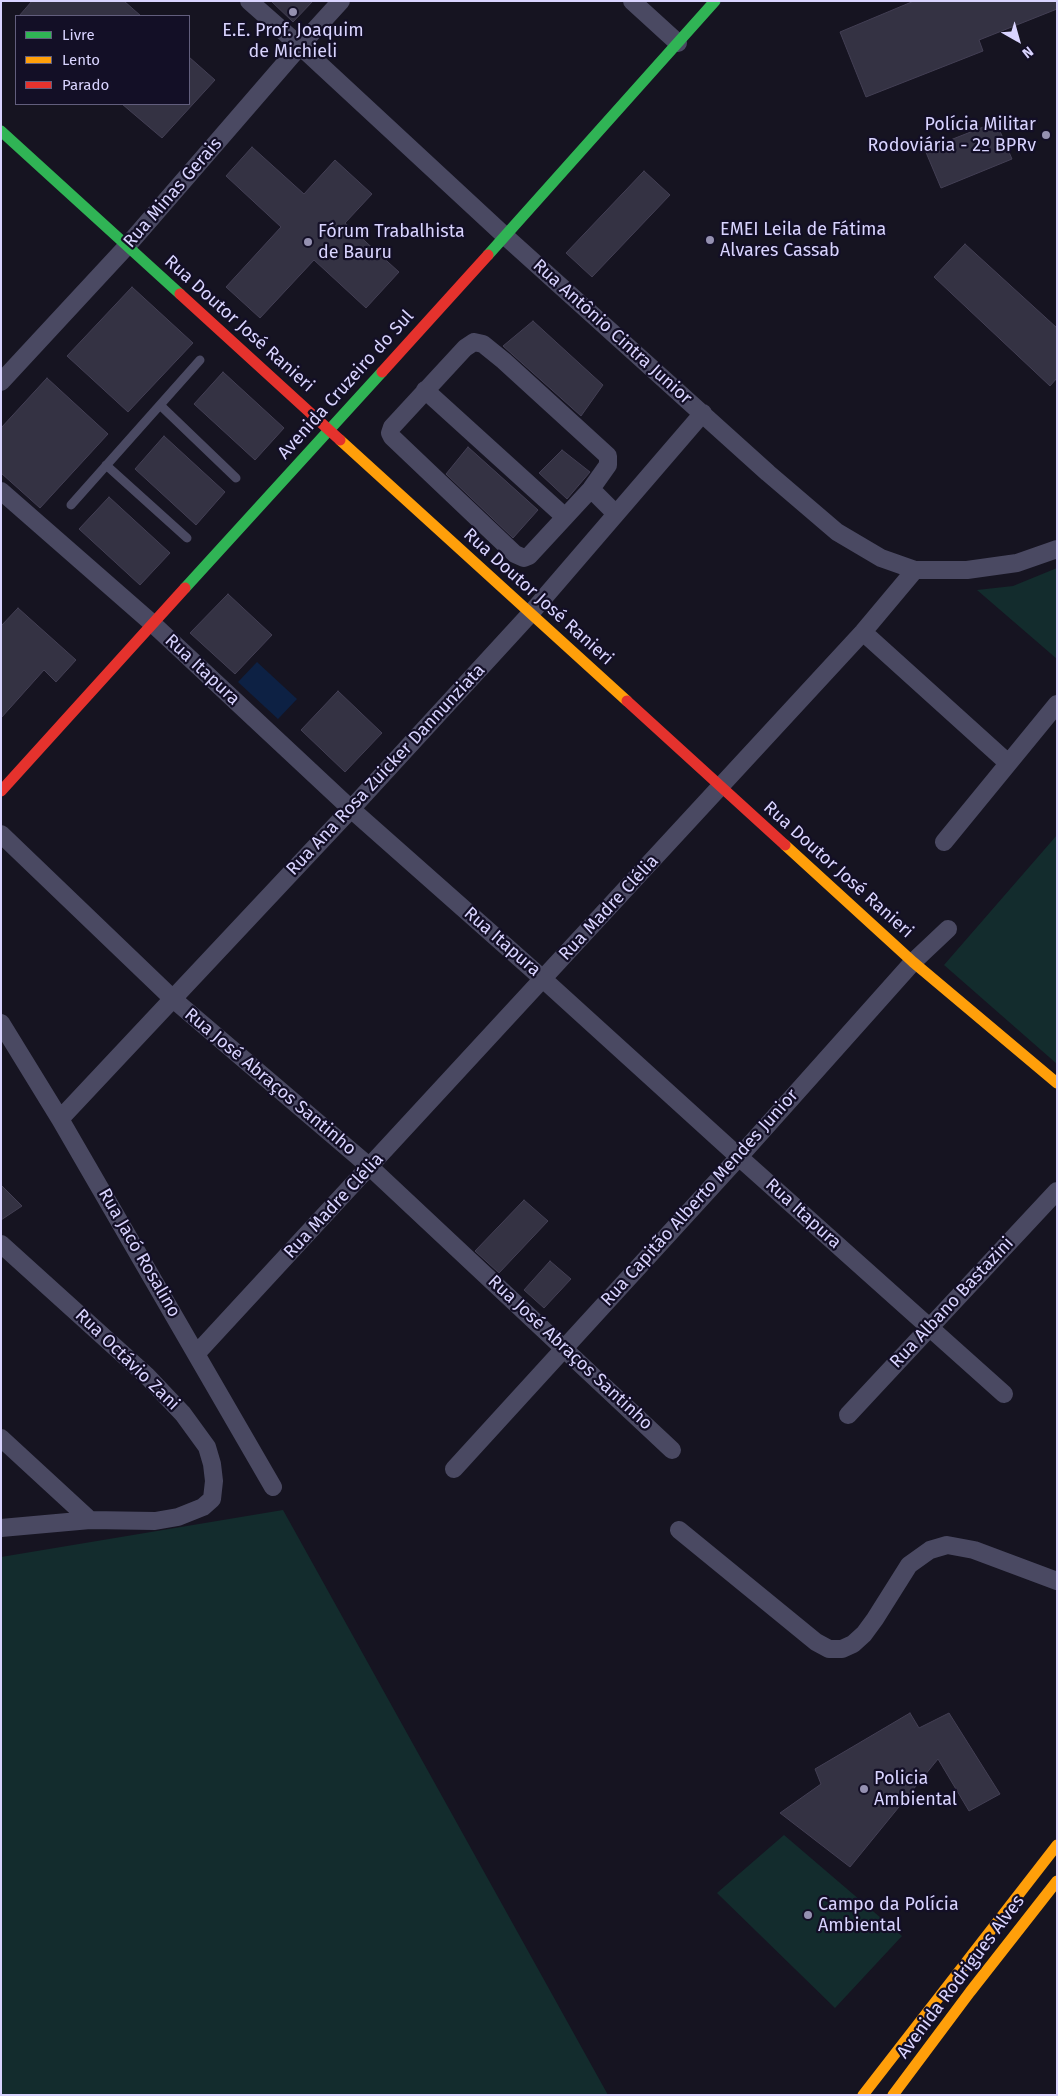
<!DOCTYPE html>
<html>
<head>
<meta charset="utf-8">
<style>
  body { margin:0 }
  #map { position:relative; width:1058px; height:2096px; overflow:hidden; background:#161421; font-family:"Fira Sans",sans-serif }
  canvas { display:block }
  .frame { position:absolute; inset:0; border:2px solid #d9d4ff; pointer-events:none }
  .legend { position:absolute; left:15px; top:15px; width:175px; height:90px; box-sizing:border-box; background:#130f26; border:1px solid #625e7d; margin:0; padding:6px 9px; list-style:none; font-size:15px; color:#d9d4ff }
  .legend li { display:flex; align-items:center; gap:10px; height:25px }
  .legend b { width:25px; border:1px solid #625e7d }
  .north { position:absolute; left:993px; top:15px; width:50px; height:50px; -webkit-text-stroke:4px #130f26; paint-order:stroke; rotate:142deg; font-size:14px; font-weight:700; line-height:20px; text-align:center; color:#d9d4ff }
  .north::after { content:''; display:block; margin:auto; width:18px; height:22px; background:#d9d4ff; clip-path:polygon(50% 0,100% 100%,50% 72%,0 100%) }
</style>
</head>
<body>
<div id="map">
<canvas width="1058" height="2096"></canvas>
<div class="frame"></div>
<ul class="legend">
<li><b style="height:6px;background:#30b455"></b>Livre</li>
<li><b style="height:6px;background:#ff9f0a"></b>Lento</li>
<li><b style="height:6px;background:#e5322d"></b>Parado</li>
</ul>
<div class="north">N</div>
</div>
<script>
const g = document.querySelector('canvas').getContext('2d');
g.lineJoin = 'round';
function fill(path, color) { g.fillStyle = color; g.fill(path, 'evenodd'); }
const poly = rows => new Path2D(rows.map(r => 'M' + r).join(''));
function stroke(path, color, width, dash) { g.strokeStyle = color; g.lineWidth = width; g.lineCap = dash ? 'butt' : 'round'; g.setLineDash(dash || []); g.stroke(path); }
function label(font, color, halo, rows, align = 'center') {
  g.font = font + ' "Fira Sans",sans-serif'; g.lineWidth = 4.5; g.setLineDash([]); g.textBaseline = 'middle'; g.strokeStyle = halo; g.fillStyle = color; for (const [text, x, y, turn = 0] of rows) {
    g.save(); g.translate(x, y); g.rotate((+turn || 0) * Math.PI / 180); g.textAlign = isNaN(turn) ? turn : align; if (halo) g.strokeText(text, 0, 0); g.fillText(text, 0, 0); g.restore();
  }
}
fill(poly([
  [1057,568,1057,659,977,590,1013,586],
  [1057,835,1057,1064,944,965],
  [283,1510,608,2095,1,2095,1,1557],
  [784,1835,902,1936,835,2008,717,1893]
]), '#132c2d');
fill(poly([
  [257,662,297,699,278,719,238,682]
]), '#0d2144');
const building = poly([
  [32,1,124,1,141,16,19,16,32,1],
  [271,1,313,1,293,22,271,1],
  [914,1,1057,1,1057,9,979,40,983,51,866,97,840,32,914,1],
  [189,57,215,80,162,138,122,104,189,104,189,57],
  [996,122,1012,159,941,188,925,150,996,122],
  [252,147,304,194,335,160,372,194,345,223,399,272,366,308,314,260,260,318,226,287,281,227,226,176,252,147],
  [644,171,670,195,592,277,566,253,644,171],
  [965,244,1057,328,1057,378,1050,386,934,277,965,244],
  [132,287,193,343,128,412,67,356,132,287],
  [533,321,603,385,581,416,503,346,533,321],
  [223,372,284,428,255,460,194,404,223,372],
  [47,378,108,434,40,508,1,473,1,428,47,378],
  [164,436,225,492,196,525,135,469,164,436],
  [468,447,538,510,513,538,446,474,468,447],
  [562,450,590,472,567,499,539,473,562,450],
  [109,497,170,553,140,585,79,529,109,497],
  [228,594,272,635,235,674,190,633,228,594],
  [18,608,76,660,56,682,44,670,1,718,1,626,18,608],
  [338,691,382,733,345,772,301,730,338,691],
  [1,1185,22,1206,1,1220,1,1185],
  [524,1200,548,1221,499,1273,475,1251,524,1200],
  [550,1261,571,1279,544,1308,524,1290,550,1261],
  [910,1713,919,1728,949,1713,1000,1794,969,1811,938,1759,850,1867,780,1813,821,1784,815,1769,910,1713]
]);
fill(building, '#343243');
stroke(building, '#433f54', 1);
stroke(poly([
  [160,405,236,478],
  [106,465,187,538],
  [71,505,200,360]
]), '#4a4962', 9);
stroke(poly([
  [249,1,300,46,505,236,768,473,837,532,881,558,915,570,967,570,1017,563,1057,549],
  [632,1,678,43],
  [474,342,483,344,504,361,608,456,608,465,591,489,529,556,524,558,515,554,392,437,390,433,392,427,465,348,474,342],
  [1,382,127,246,300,46,341,1],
  [425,390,565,517],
  [591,489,616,514],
  [1,491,153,624,351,809,543,979,739,1157,1004,1394],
  [863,632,1008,763],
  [1,834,173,999,370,1167,672,1450],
  [944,842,1057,704],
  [1,1023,60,1119,273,1487],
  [60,1119,351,809,530,614,703,413],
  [1,1244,147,1376,183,1414,207,1447,212,1464,214,1481,212,1499,203,1507,178,1517,155,1521,90,1520,1,1528],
  [197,1353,863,632,915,570],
  [848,1415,1057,1191],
  [1,1438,90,1520],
  [454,1469,739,1157,913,962,948,929],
  [679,1530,816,1642,829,1649,842,1649,853,1644,864,1634,875,1619,909,1565,930,1550,947,1545,974,1550,1057,1581]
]), '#4a4962', 18);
stroke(poly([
  [1,131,180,294],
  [488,255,715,1],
  [185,588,382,372]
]), '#30b455', 11);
stroke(poly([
  [340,440,627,701],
  [785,845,913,962,1057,1083],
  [863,2095,1057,1845],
  [893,2095,970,1992,1057,1881]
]), '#ff9f0a', 11);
stroke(poly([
  [180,294,340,440],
  [382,372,488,255],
  [627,701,785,845],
  [1,791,185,588]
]), '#e5322d', 11);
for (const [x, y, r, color] of [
  [293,12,5,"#9591b1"],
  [1046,135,5,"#9591b1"],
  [710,240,5,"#9591b1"],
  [308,242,5,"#9591b1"],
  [864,1789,5,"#9591b1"],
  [808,1915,5,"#9591b1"]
]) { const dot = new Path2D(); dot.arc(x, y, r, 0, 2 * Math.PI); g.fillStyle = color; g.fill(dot); stroke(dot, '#130f26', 2); }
label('18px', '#d9d4ff', '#130f26', [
  ["E.E. Prof. Joaquim",293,31,"center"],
  ["de Michieli",293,52,"center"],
  ["Polícia Militar",1036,125,"right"],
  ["Rodoviária - 2º BPRv",1036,146,"right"],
  ["EMEI Leila de Fátima",720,230],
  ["Alvares Cassab",720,251],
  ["Fórum Trabalhista",318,232],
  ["de Bauru",318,253],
  ["Policia",874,1779],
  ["Ambiental",874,1800],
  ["Campo da Polícia",818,1905],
  ["Ambiental",818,1926]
], 'left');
label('18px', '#d9d4ff', '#130f26', [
  ["Rua Minas Gerais",173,193,-49],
  ["Rua Doutor José Ranieri",239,324,42],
  ["Rua Antônio Cintra Junior",612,332,42],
  ["Avenida Cruzeiro do Sul",346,385,-48],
  ["Rua Doutor José Ranieri",538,597,42],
  ["Rua Itapura",202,670,43],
  ["Rua Ana Rosa Zuicker Dannunziata",386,770,-47],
  ["Rua Doutor José Ranieri",838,870,42],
  ["Rua Madre Clélia",609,908,-47],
  ["Rua Itapura",502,942,41],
  ["Rua José Abraços Santinho",270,1082,40],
  ["Rua Capitão Alberto Mendes Junior",700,1198,-48],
  ["Rua Madre Clélia",334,1206,-47],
  ["Rua Itapura",803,1214,42],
  ["Rua Jacó Rosalino",139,1253,60],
  ["Rua Albano Bastazini",952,1303,-47],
  ["Rua José Abraços Santinho",570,1353,43],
  ["Rua Octávio Zani",127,1360,44],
  ["Avenida Rodrigues Alves",961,1977,-53]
]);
</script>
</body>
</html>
